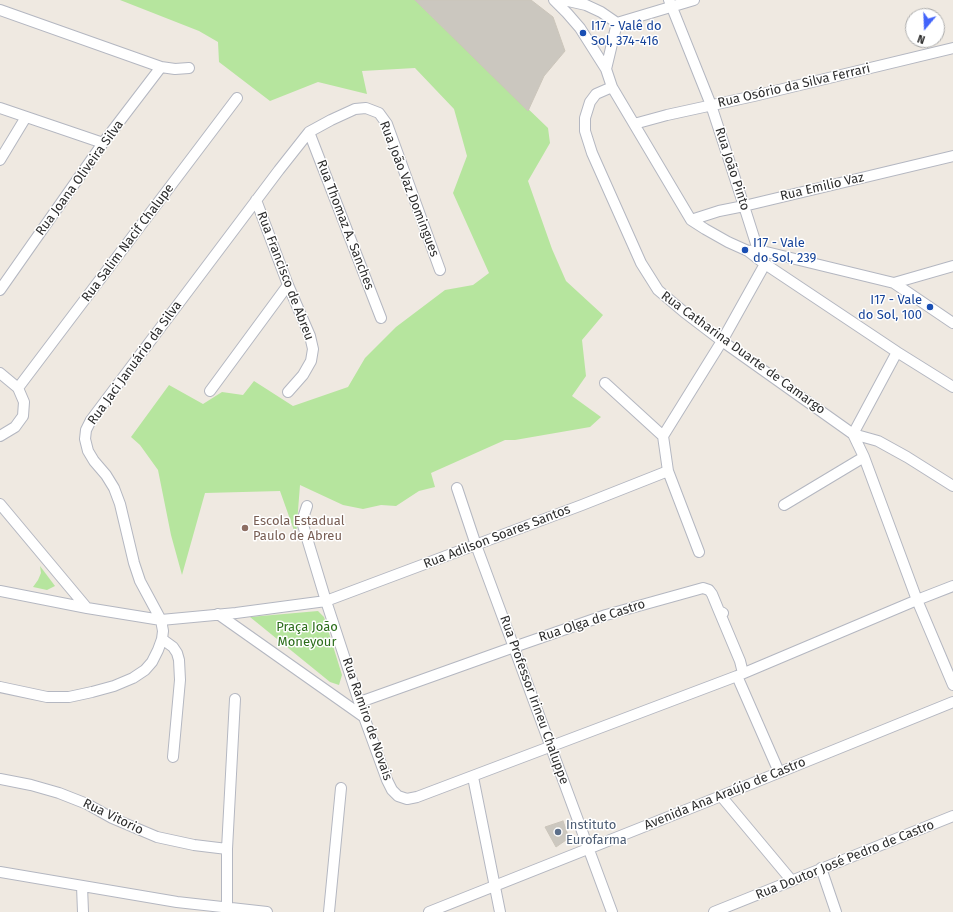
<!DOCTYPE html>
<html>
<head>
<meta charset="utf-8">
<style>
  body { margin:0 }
  #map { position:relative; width:953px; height:912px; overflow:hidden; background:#efe9e1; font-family:"Fira Sans",sans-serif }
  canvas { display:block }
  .north { position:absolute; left:905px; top:8px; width:40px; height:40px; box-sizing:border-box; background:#fff; border:1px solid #ababab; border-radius:50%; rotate:199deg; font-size:11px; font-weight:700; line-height:16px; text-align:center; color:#2e2e2e }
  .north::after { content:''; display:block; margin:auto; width:14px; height:18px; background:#4264fb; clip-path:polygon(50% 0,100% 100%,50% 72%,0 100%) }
</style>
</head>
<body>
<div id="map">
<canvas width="953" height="912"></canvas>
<div class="north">N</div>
</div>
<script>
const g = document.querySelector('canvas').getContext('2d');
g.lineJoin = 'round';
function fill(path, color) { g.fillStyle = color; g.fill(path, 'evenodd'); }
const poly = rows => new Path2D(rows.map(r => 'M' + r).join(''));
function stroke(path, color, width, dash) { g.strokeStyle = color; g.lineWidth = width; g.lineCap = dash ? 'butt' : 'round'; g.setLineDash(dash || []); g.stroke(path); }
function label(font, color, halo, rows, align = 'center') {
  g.font = font + ' "Fira Sans",sans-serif'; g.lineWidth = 3; g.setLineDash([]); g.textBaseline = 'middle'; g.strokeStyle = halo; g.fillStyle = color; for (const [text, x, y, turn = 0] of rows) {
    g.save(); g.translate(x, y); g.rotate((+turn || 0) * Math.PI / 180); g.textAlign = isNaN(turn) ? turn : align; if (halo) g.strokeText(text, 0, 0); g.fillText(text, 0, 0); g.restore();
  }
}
fill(poly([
  [120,0,415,0,548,128,550,143,528,181,552,249,566,281,603,315,582,340,586,376,572,396,601,417,590,427,515,440,505,440,431,473,435,487,419,491,396,506,381,505,363,509,343,505,300,485,296,536,280,491,205,493,182,575,171,535,158,470,140,445,131,437,169,385,203,404,222,392,243,395,254,381,293,406,348,387,365,358,396,327,445,290,473,285,489,273,453,193,467,156,454,109,415,68,362,71,367,94,318,82,270,101,219,62,218,42,199,31],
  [40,566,55,586,47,590,33,587,38,580,41,573],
  [318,611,324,617,342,675,339,685,330,682,250,617]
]), '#b6e59e');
const building = poly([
  [415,0,531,0,553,17,565,51,544,76,528,111,415,0],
  [563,821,569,838,556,847,545,827,563,821]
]);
fill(building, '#cbc7bf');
stroke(building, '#cbc5ba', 1);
const minor = poly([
  [554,0,567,13,580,28,606,69,612,87,691,220,705,229,728,242,748,251,758,250,894,283,953,323],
  [564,0,586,5,601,12,617,23,694,0],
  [669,0,711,105,744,206,758,250],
  [0,10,161,67,175,69,189,68],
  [606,69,617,23],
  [612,87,596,94,590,102,585,118,585,131,592,153,641,263,658,290,684,312,722,341,853,434,864,457,917,600,953,685],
  [0,108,103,143],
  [634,124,667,115,754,96,953,48],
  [309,132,381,318],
  [0,160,26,117],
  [256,200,288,285,310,336,313,349,311,361,303,375,288,392],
  [691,220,719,211,744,206,953,156],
  [748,251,765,264,897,352,953,387],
  [894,283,953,266],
  [0,290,103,143,161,67],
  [0,373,18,388,24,402,23,416,15,427,0,436],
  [605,383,663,436,668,471,699,552],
  [18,388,237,98],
  [210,391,288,285],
  [853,434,878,441,907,457,953,486],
  [853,434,897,352],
  [663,436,722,341,765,264],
  [457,488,476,545,612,912],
  [0,504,87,608],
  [784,505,864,457],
  [307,506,304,515,303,525,326,601,364,717,387,780,392,790,398,796,407,799,417,797,737,676,917,600,953,586],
  [0,591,87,608,161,620,236,613,326,601,582,505,668,471],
  [719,611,740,661,743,673],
  [218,614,364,717],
  [162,639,173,647,177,653,179,660,180,680,173,757],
  [737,676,779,772],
  [0,687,47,697,69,697,92,692,114,686,133,678,145,670,152,662,158,650,162,639,163,631,161,620,140,581,134,563,120,504,114,488,106,475,94,461,88,451,85,439,86,430,91,420,279,170,309,132,331,120,355,109,366,108,379,113,387,124,440,270],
  [360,702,514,647,606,615,703,588,709,590,712,594,719,611,723,613],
  [473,777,500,912],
  [0,779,31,785,59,793,87,804,112,818,157,837,194,845,227,849],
  [721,796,792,881],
  [821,868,836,912],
  [0,872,177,902,267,912],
  [82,886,83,912],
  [227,912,227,849,235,699],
  [329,912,341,788],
  [429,912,721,796,953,702],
  [714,912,953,816]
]);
stroke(minor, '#b4b7c1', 12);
stroke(minor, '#fff', 10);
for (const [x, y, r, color] of [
  [583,33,4,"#1a4fb4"],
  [745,250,4,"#1a4fb4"],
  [930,307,4,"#1a4fb4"],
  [245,528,4,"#8d6e63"],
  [558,832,4,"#5c6f8a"]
]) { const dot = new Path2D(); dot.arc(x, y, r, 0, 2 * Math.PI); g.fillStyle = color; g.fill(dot); stroke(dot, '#fff', 1.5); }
label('13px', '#164399', '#fff', [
  ["I17 - Valê do",591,26],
  ["Sol, 374-416",591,41],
  ["I17 - Vale",753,243],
  ["do Sol, 239",753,258],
  ["I17 - Vale",922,300,"right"],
  ["do Sol, 100",922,315,"right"]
], 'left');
label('13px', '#2e2e2e', '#fff', [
  ["Rua Osório da Silva Ferrari",794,86,-13],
  ["Rua João Pinto",732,169,72],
  ["Rua Joana Oliveira Silva",80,178,-54],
  ["Rua Emilio Vaz",822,187,-13],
  ["Rua João Vaz Domingues",409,189,69],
  ["Rua Thomaz A. Sanches",345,225,69],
  ["Rua Salim Nacif Chalupe",128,243,-53],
  ["Rua Francisco de Abreu",285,276,69],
  ["Rua Catharina Duarte de Camargo",743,353,36],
  ["Rua Jaci Januário da Silva",135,363,-54],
  ["Rua Adilson Soares Santos",497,537,-21],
  ["Rua Olga de Castro",592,621,-18],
  ["Rua Professor Irineu Chaluppe",534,700,70],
  ["Rua Ramiro de Novais",367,719,71],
  ["Avenida Ana Araújo de Castro",725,794,-22],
  ["Rua Vitorio",113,817,26],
  ["Rua Doutor José Pedro de Castro",845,860,-22]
]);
label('13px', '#785e54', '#fff', [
  ["Escola Estadual",253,521],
  ["Paulo de Abreu",253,536]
], 'left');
label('13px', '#2c6e1b', '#fff', [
  ["Praça João",307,627],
  ["Moneyour",307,642]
]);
label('13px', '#4e5e75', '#fff', [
  ["Instituto",566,825],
  ["Eurofarma",566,840]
], 'left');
</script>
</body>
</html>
